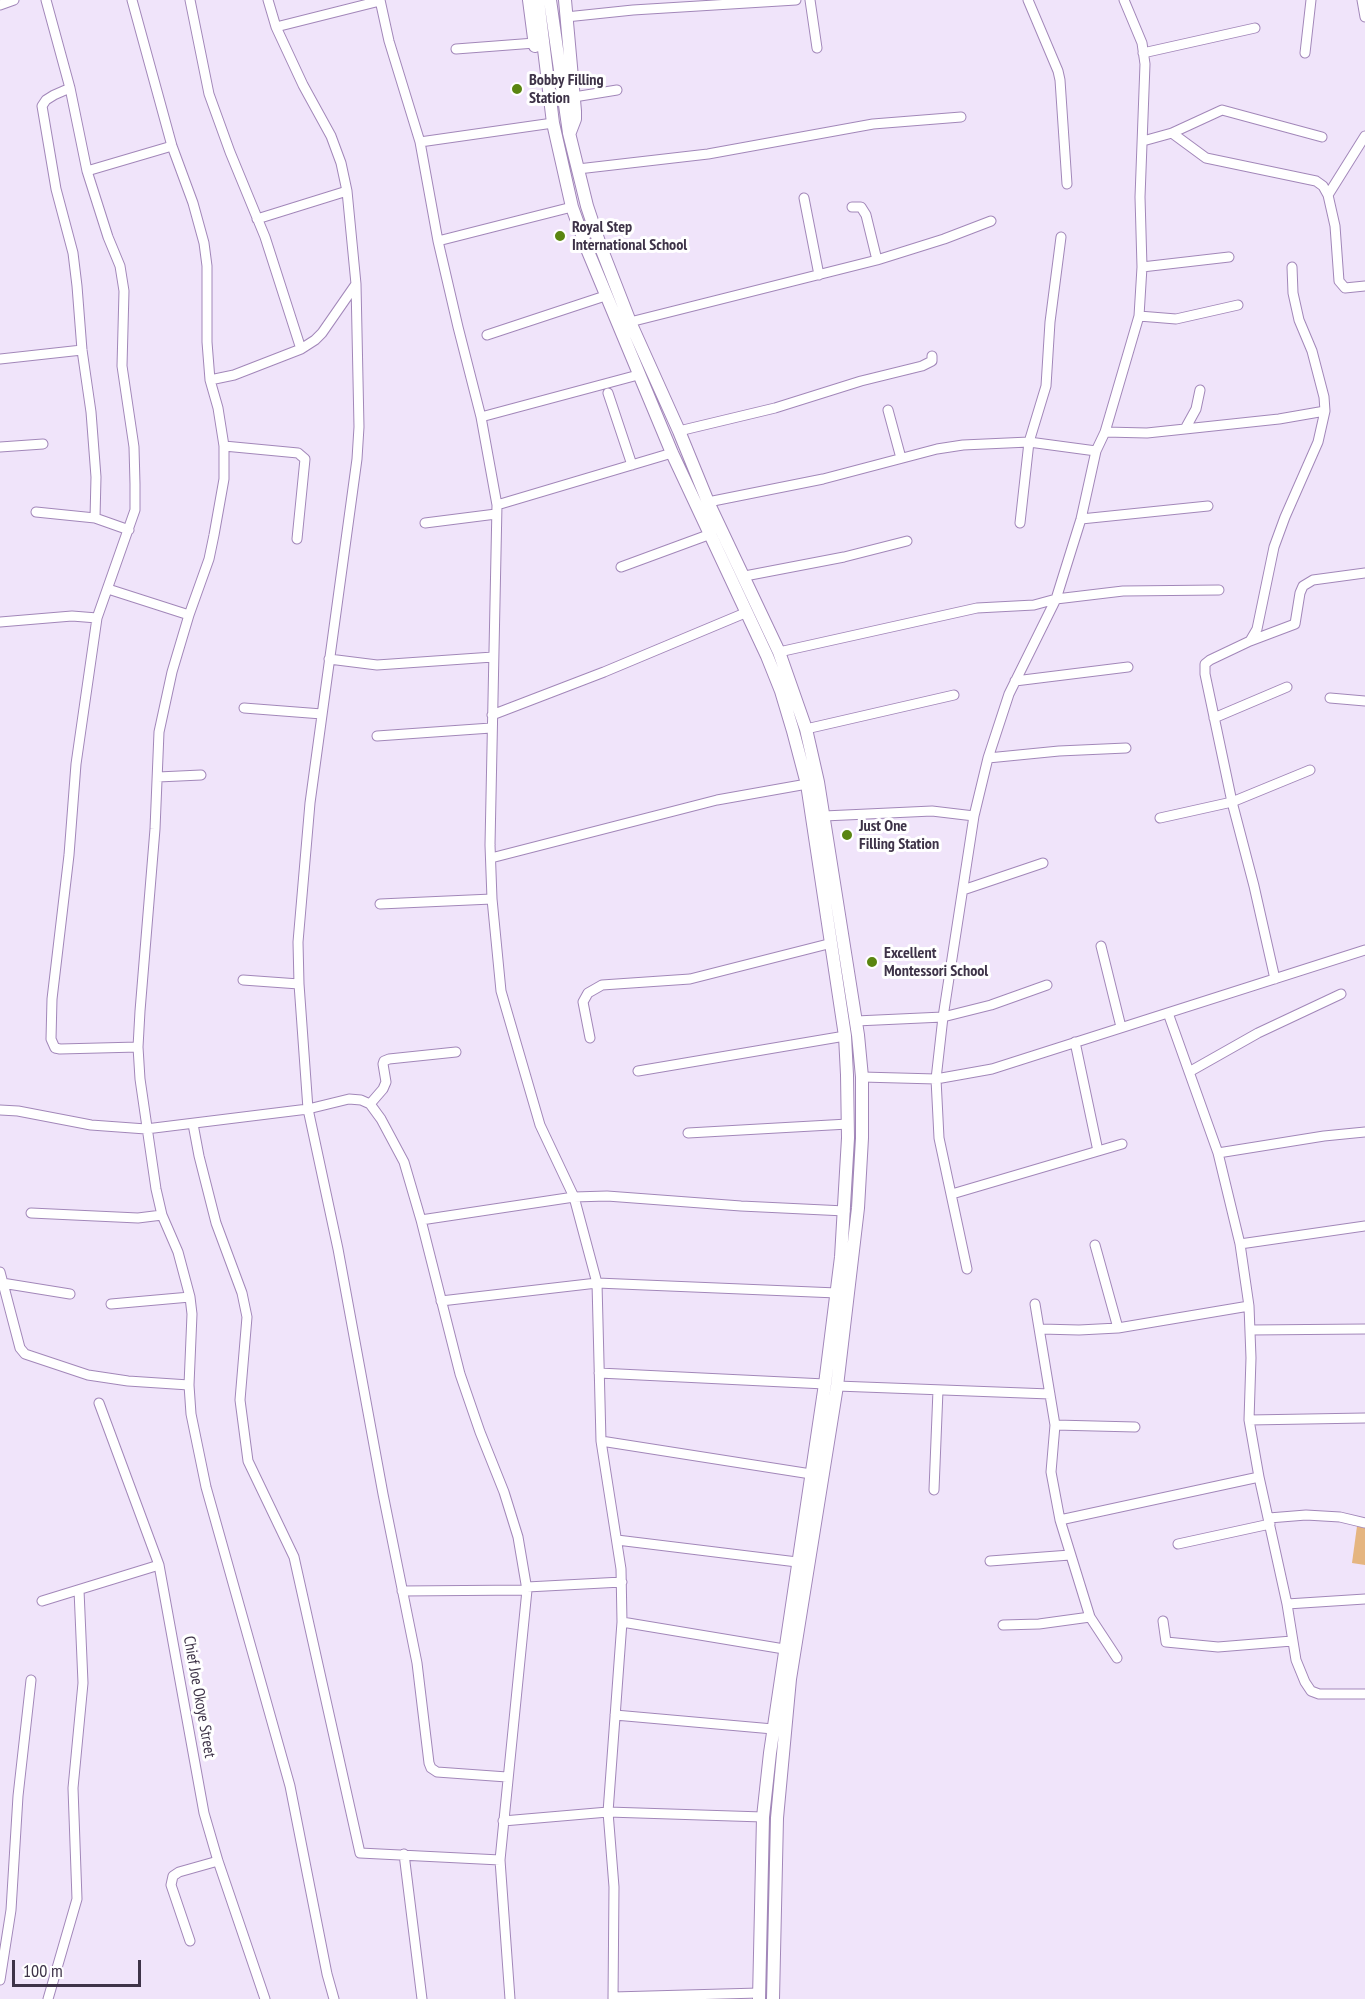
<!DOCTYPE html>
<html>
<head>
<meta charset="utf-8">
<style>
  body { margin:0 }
  #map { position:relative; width:1365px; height:1999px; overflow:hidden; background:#f0e4fa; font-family:"PT Sans Narrow",sans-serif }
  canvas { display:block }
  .scale { position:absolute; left:12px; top:1960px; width:129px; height:27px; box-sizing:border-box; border:3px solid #3e3348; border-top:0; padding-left:8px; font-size:18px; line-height:21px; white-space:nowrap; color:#3e3348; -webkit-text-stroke:4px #fff; paint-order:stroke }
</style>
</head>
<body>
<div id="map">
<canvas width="1365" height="1999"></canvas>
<div class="scale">100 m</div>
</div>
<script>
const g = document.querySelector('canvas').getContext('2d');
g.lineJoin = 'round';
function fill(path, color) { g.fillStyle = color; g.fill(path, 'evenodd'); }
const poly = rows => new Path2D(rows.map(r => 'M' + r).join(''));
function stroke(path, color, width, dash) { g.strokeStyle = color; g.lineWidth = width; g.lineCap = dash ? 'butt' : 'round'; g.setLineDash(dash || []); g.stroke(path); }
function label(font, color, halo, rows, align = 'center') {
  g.font = font + ' "PT Sans Narrow",sans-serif'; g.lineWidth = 6; g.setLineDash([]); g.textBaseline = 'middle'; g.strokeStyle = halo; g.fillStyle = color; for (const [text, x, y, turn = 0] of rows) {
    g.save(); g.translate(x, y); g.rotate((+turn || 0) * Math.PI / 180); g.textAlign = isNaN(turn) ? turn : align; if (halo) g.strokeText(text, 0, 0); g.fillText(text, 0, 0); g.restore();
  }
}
fill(poly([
  [1357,1526,1365,1528,1365,1565,1352,1563]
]), '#e5b580');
const minor = poly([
  [46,0,70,88,87,171,108,237,120,266,124,291,122,366,134,447,135,484,135,510,97,618,76,764,69,855,52,999,51,1039,55,1048,60,1049,138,1047],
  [132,0,172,146,193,203,204,243,207,266,207,342,210,380,218,408,224,446,224,479,214,535,209,559,189,615,172,672,159,732,155,829,140,1011,138,1047,140,1079,156,1189,162,1215,178,1252,190,1297,192,1314,189,1385,191,1414,206,1487,290,1786,327,1974,334,1999],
  [190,0,209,94,230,152,265,237,301,349],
  [268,0,276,27,303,85,331,136,341,163,347,191,356,284,359,427,357,459,310,803,298,942,299,984,308,1109,338,1249,383,1494,417,1663,429,1763,431,1768,437,1772,507,1777],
  [380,0,389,41,420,142,438,241,458,327,481,417,497,505,490,845,492,899,501,991,540,1125,574,1197,597,1283,601,1441,621,1569,622,1622,608,1812,614,1887,613,1999],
  [810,0,817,48],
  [1028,0,1058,71,1060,80,1067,184],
  [1362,0,1365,17],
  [0,5,14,0],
  [566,17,633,10,796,0],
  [276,27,380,1],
  [456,49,535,43],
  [1143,53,1255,28],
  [1305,53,1311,0],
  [70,88,54,95,46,100,42,106,56,189,73,253,77,286,82,350,91,412,96,477,95,518],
  [574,97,617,90],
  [1172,133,1206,158,1316,181,1323,186,1328,195,1335,226,1339,281,1345,288,1365,286],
  [1143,141,1172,133,1222,110,1322,137],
  [420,142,553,123],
  [578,169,708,154,873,124,961,117],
  [87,171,172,146],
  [1328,195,1365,136],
  [804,198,819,275],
  [852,207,861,207,866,215,877,260],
  [257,219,347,191],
  [438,241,572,207],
  [1142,267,1229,257],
  [1139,316,1176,319,1238,305],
  [630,322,877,260,944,239,991,221],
  [487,335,605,296],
  [0,359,82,350],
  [210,380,234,375,301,349,315,340,322,333,356,284],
  [608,393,632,465],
  [888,410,901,458],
  [481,417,638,375],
  [1185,429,1196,409,1200,390],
  [679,431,775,408,861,381,922,366,932,361,932,356],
  [1105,432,1147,433,1185,429,1279,419,1325,411],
  [224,446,298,453,305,459,297,539],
  [0,447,43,444],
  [708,502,823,479,937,449,963,445,1029,442,1096,451],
  [497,505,672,453],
  [36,512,95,518,129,530],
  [1081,519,1208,506],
  [425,523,496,514],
  [1020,523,1029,442,1046,386,1050,322,1061,237],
  [621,567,708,535],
  [745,576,844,557,907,541],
  [108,589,189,615],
  [0,622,72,616,97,618],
  [1250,641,1257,629,1274,547,1285,517,1318,442,1325,411,1324,397,1312,351,1299,320,1293,293,1292,267],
  [779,652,977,608,1034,605,1056,599,1123,591,1219,590],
  [329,659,377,665,493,657],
  [1015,681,1128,667],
  [1330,698,1365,701],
  [244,708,322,714],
  [492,715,604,672,745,613],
  [1214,718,1287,687],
  [806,729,954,695],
  [377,736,491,728],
  [988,758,1059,751,1126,748],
  [158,777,201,775],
  [824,816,932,811,974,816],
  [1160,818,1232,802,1310,770],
  [491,858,717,800,807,784],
  [963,890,1043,863],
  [380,904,492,899],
  [1101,946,1121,1027],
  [1275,979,1254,886,1232,802,1205,674,1205,664,1210,660,1250,641,1295,624,1300,593,1303,586,1313,580,1365,573],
  [243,980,299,984],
  [1168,1013,1218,1153,1240,1244,1249,1306,1251,1358,1249,1420,1259,1477,1287,1604,1296,1660,1305,1682,1311,1691,1319,1694,1365,1694],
  [856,1021,943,1017,991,1005,1047,985],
  [590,1038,583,1002,588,993,602,985,690,979,832,943],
  [1075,1042,1098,1151],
  [638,1071,845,1036],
  [1189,1072,1258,1033,1341,994],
  [862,1077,936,1079,943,1017,974,816,988,758,1009,694,1056,599,1081,519,1096,451,1105,432,1139,316,1142,267,1140,197,1145,64,1142,43,1124,0],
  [370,1104,383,1089,386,1082,383,1064,384,1061,389,1059,456,1052],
  [0,1110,18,1111,91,1125,146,1129,308,1109,349,1099,361,1100,370,1104,381,1119,404,1162,421,1220,460,1374,480,1432,504,1492,518,1537,527,1590,500,1860,510,1999],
  [193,1124,199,1156,216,1223,242,1293,247,1317,240,1400,248,1461,294,1557,360,1853,500,1860],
  [688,1133,848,1124],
  [1218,1153,1324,1136,1365,1132],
  [952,1194,1122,1144],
  [31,1213,138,1218,162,1215],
  [421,1220,574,1197,607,1196,741,1206,845,1211],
  [1240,1244,1365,1226],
  [1095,1245,1118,1328],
  [967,1269,939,1138,936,1079,992,1069,1365,950],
  [0,1272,20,1348,25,1354,88,1375,128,1381,189,1385],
  [2,1283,70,1294],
  [441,1301,597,1283,837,1293],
  [111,1304,190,1297],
  [1035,1304,1055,1425,1051,1472,1060,1520,1090,1617,1117,1658],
  [1041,1329,1079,1330,1118,1328,1249,1306],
  [1250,1330,1365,1329],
  [599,1373,825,1384],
  [837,1386,1050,1394],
  [99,1403,159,1565,204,1813,218,1861,265,1999],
  [1249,1420,1365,1418],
  [1055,1425,1135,1427],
  [601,1441,811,1474],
  [934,1490,938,1390],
  [1269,1518,1306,1515,1340,1517,1365,1523],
  [1060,1520,1259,1477],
  [617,1540,797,1562],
  [1178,1544,1270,1524],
  [990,1561,1070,1555],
  [527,1587,622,1582],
  [402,1591,527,1590],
  [42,1601,159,1565],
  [1287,1604,1365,1599],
  [1163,1621,1166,1642,1218,1647,1292,1641],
  [622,1622,784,1649],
  [1003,1625,1039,1624,1090,1617],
  [615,1715,773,1729],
  [503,1821,608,1812,763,1817],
  [404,1854,422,1999],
  [190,1941,171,1885,173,1876,179,1872,218,1861],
  [0,1980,11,1910,18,1796,31,1680],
  [613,1997,759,1993],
  [48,1999,77,1899,73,1788,83,1683,79,1590]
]);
const major = poly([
  [529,0,535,46],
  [538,0,553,123,572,207,587,249,672,453,767,656,781,691,793,731,807,784,845,1036,847,1075,848,1138,841,1257,825,1384,770,1753,763,1817,759,1999],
  [550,0,569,133,587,206,600,245,630,322,679,431,708,502,779,652,806,729,818,782,858,1035,862,1077,862,1138,858,1208,837,1386,790,1679,777,1818,773,1999],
  [565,0,575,111,575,119,570,132]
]);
stroke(minor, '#a287b9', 11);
stroke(major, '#a287b9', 14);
stroke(minor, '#fff', 9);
stroke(major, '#fff', 12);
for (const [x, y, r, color] of [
  [517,89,6,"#5a8510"],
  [560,236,6,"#5a8510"],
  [847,835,6,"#5a8510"],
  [872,962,6,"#5a8510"]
]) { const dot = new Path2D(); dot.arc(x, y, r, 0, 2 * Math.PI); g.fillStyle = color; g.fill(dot); stroke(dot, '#fff', 2); }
label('bold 16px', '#3e3348', '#fff', [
  ["Bobby Filling",529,80],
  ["Station",529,98],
  ["Royal Step",572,227],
  ["International School",572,245],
  ["Just One",859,826],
  ["Filling Station",859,844],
  ["Excellent",884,953],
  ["Montessori School",884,971]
], 'left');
label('16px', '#3e3348', '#fff', [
  ["Chief Joe Okoye Street",199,1697,80]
]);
</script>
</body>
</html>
